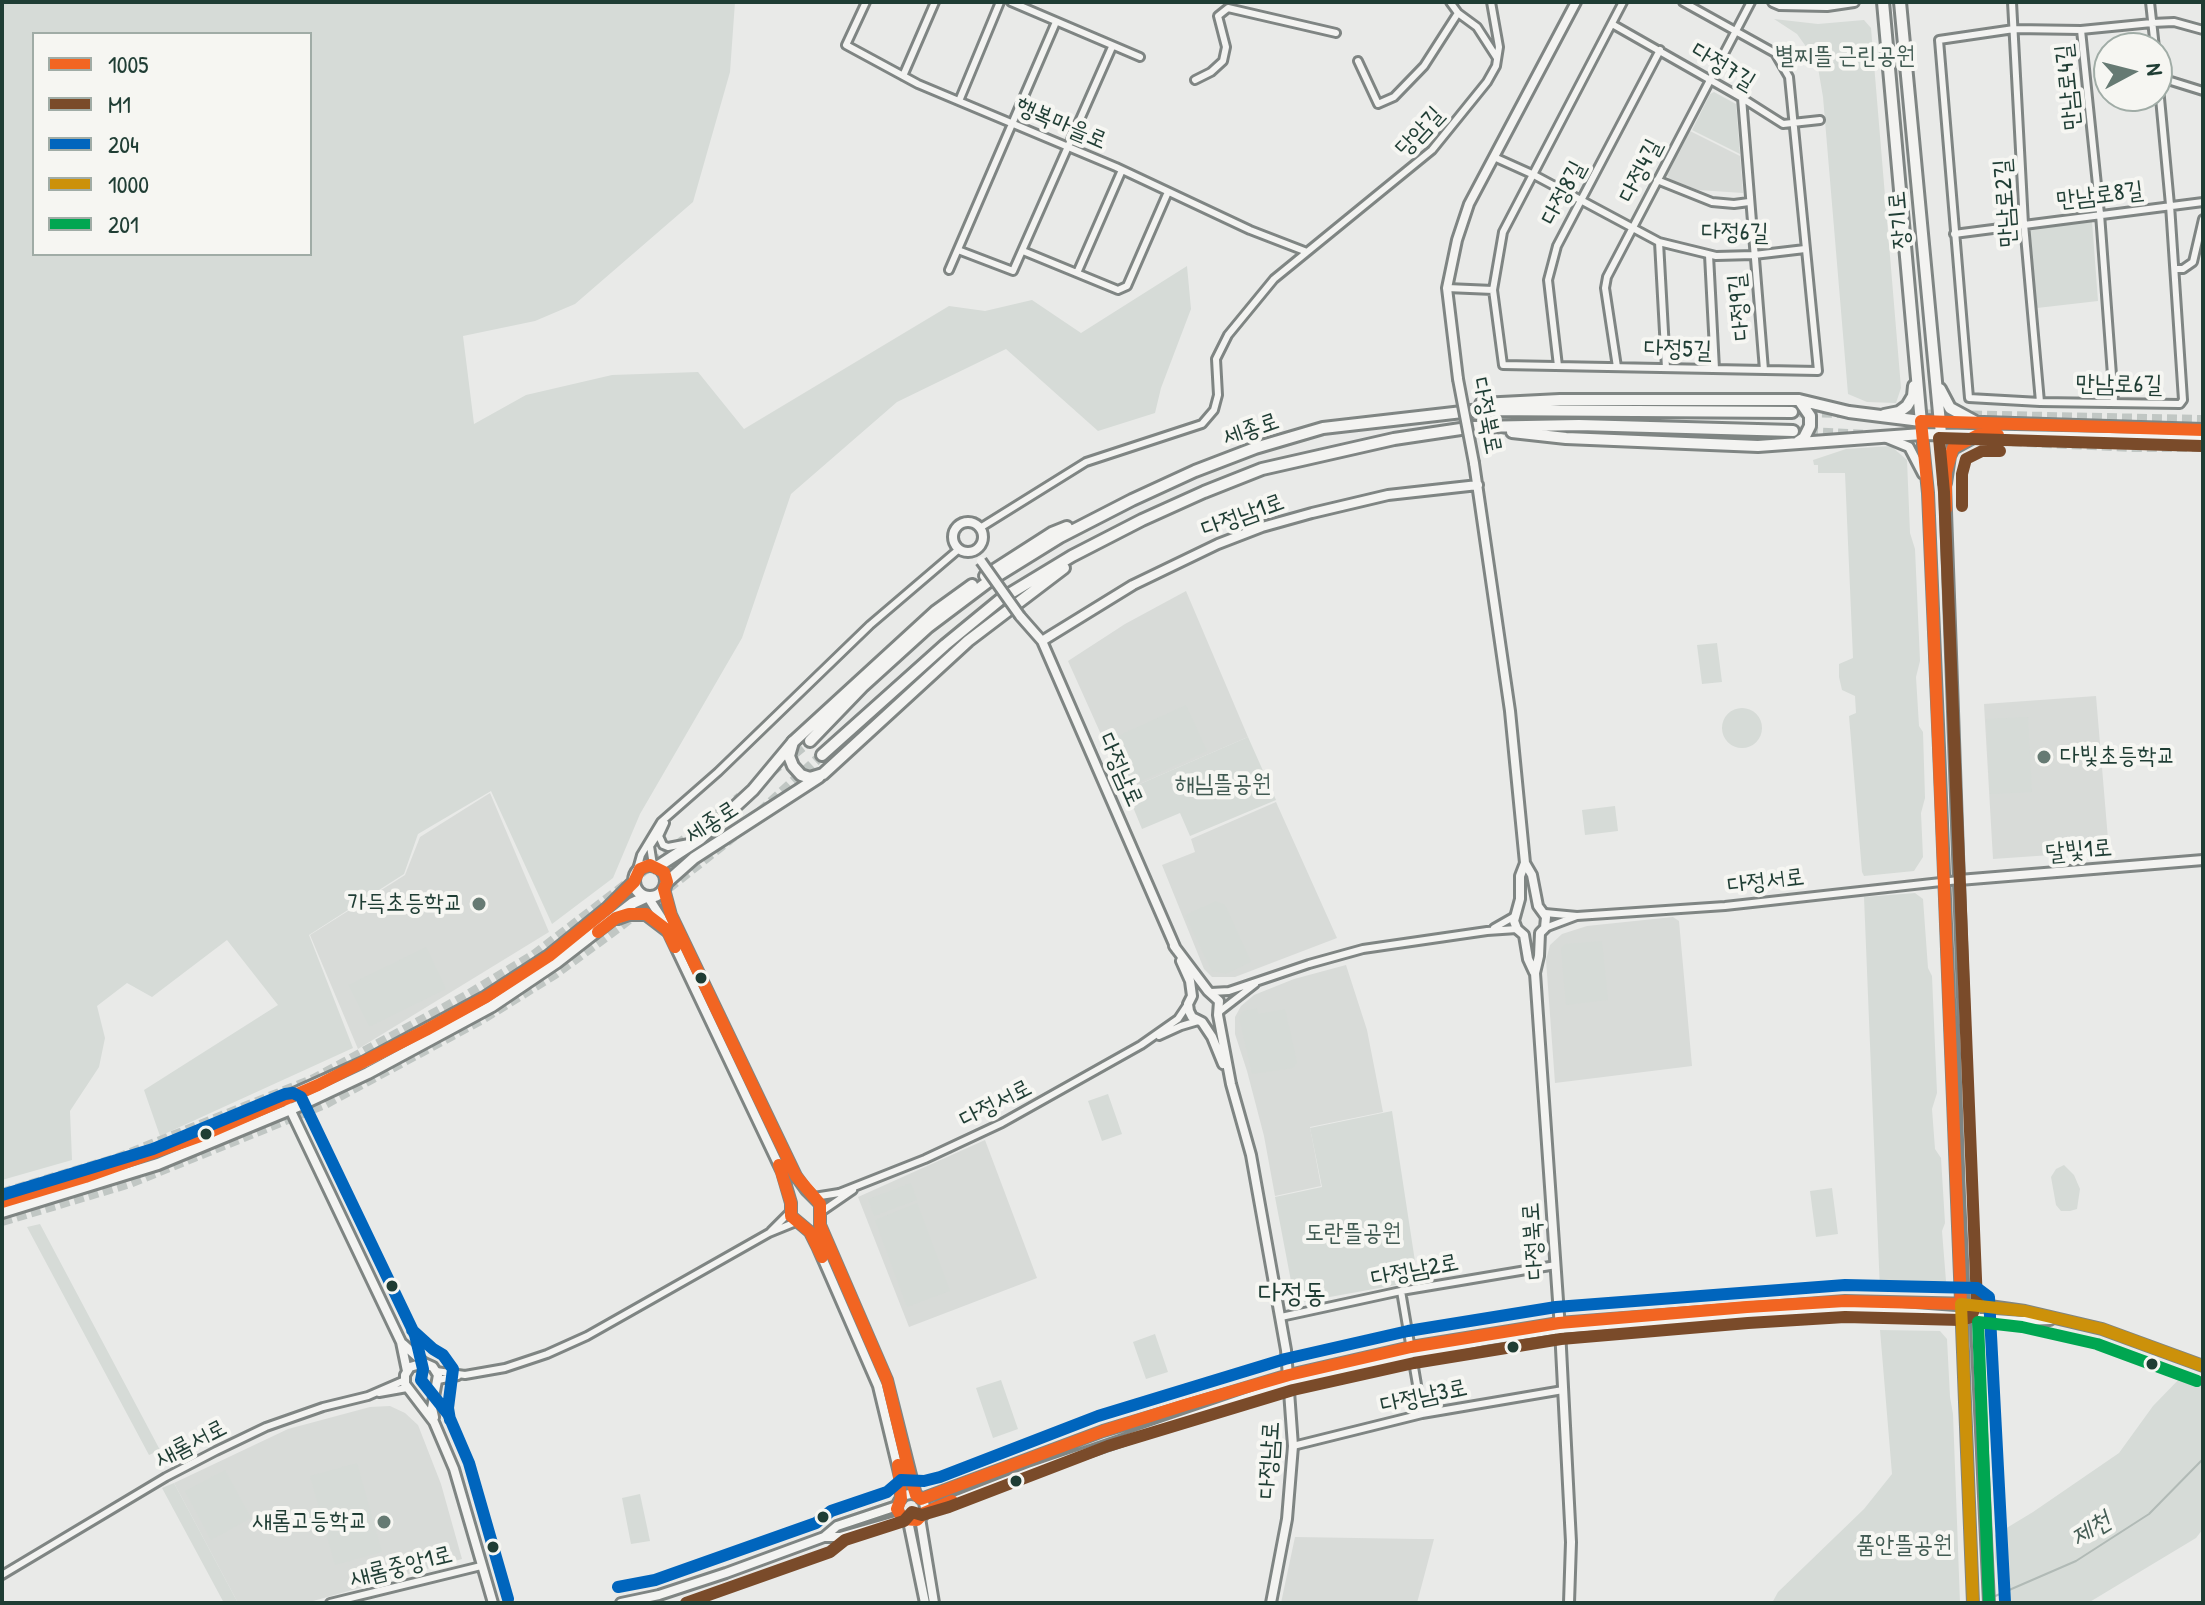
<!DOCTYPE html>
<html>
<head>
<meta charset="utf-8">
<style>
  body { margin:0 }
  #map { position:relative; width:2205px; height:1605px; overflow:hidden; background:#e9eae8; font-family:"Patrick Hand",sans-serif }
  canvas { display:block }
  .frame { position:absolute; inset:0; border:4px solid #1f3d34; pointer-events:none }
  .legend { position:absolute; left:32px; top:32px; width:280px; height:224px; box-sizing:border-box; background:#f6f6f2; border:2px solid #a0aca6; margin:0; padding:10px 14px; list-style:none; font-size:24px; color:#1f3d34 }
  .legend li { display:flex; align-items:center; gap:16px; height:40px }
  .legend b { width:40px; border:2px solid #a0aca6 }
  .north { position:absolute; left:2093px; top:32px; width:80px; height:80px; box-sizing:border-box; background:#f6f6f2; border:2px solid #a0aca6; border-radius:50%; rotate:83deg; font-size:22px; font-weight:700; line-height:32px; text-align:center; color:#1f3d34 }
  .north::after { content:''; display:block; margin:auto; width:28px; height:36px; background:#667a73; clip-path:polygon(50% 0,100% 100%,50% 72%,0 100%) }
</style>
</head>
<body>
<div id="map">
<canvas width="2205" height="1605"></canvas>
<div class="frame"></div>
<ul class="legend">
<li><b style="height:10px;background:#f26522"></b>1005</li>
<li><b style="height:10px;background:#7a4b2a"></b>M1</li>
<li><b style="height:10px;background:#0065bd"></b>204</li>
<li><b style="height:10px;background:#cc910a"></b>1000</li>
<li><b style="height:10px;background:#00a651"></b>201</li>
</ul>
<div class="north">N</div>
</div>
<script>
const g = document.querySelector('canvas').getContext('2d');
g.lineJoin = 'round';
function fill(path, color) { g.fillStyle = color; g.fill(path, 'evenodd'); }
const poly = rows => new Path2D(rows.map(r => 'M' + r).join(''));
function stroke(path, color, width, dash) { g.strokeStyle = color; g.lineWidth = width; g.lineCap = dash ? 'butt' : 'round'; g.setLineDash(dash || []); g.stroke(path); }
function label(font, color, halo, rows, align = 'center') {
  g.font = font + ' "Patrick Hand","Poor Story",sans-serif'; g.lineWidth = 8; g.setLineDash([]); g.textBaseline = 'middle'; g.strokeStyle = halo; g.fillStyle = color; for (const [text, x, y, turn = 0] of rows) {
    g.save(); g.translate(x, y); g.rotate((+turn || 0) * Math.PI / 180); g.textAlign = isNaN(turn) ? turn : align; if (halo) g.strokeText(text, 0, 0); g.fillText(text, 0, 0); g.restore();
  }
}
fill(poly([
  [1690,131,1740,156,1743,193,1698,190,1670,179,1666,175],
  [1186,591,1248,737,1126,790,1068,661,1125,624],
  [2096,696,2109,851,1993,859,1984,704],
  [490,793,549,932,358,1049,310,935,405,875,420,837],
  [1276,802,1337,938,1235,977,1212,977,1204,969,1162,865,1195,852,1191,839],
  [1673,917,1679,921,1692,1066,1555,1083,1546,960,1550,945,1562,934,1587,926],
  [1346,965,1367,1030,1383,1112,1310,1127,1321,1186,1275,1196,1264,1136,1247,1071,1235,1034,1235,1017,1241,1006,1254,995,1294,979],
  [985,1140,1037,1278,909,1327,858,1197],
  [390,1406,405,1413,418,1425,441,1484,462,1559,306,1603,238,1603,174,1483,288,1429,370,1407],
  [1295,1537,1418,1539,1434,1539,1417,1603,1281,1603]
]), '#d8dbd8');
fill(poly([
  [2,2,735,2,730,72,693,202,575,304,535,321,463,336,474,424,526,395,612,375,698,372,744,429,949,306,985,311,1032,300,1081,333,1187,266,1191,309,1161,388,1155,413,1098,431,1006,349,897,402,791,494,742,638,640,814,613,878,552,924,491,791,418,834,404,874,309,935,353,1048,160,1136,144,1090,278,1005,227,940,152,997,127,983,97,1006,105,1038,99,1067,70,1111,72,1160,2,1180],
  [34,34,310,34,310,254,34,254],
  [1774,19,1818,24,1864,20,1871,28,1901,388,1896,403,1867,402,1848,394,1823,97,1817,62,1797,34],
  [1714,92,1736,104,1740,154,1692,130,1710,94],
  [2092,221,2098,301,2037,308,2030,228],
  [1891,446,1907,460,1910,533,1915,549,1920,661,1916,677,1919,726,1923,732,1925,798,1921,813,1923,857,1914,871,1864,876,1862,872,1849,716,1856,713,1855,696,1842,690,1839,677,1839,664,1853,658,1845,473,1818,473,1818,465,1814,465,1813,460,1846,449],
  [1717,643,1722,682,1702,684,1697,645],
  [1186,705,1207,751,1132,785,1111,739],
  '1722 728a20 20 0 1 1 40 0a20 20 0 1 1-40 0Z',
  [2028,717,2032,792,1990,794,1986,719],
  [1248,737,1276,800,1190,836,1180,813,1142,829,1126,790],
  [1615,806,1618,831,1585,835,1582,810],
  [1915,893,1923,899,1928,968,1932,976,1937,1093,1932,1109,1935,1149,1941,1158,1945,1223,1942,1231,1946,1281,1940,1290,1880,1291,1864,897],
  [1216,901,1225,905,1251,962,1226,974,1212,971,1185,915],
  [1602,941,1608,1000,1566,1005,1561,949,1565,944],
  [426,947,446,989,369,1027,348,985],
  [1257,1008,1258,1014,1285,1009,1297,1062,1293,1068,1252,1074,1239,1017,1243,1011],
  [1108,1094,1122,1134,1102,1141,1088,1101],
  [1392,1111,1418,1281,1302,1302,1294,1297,1275,1197,1322,1187,1310,1128],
  [2064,1165,2074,1175,2080,1189,2077,1209,2070,1211,2061,1211,2056,1205,2051,1177,2056,1169],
  [911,1183,917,1200,874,1216,868,1199],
  [1832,1188,1838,1234,1816,1237,1810,1191],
  [917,1203,950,1291,907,1307,875,1220],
  [40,1224,160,1450,149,1455,27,1227],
  [1880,1330,1940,1331,1947,1339,1950,1397,1953,1414,1960,1603,1772,1603,1778,1592,1864,1509,1892,1474],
  [1155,1334,1168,1372,1146,1379,1133,1342],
  [2183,1375,2203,1384,2203,1529,2196,1538,2088,1603,2003,1603,1995,1558,1995,1535,2033,1512,2119,1453,2153,1406],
  [1001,1380,1018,1429,993,1438,976,1388],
  [357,1463,382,1552,335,1565,310,1476],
  [225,1470,251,1518,211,1540,185,1491],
  [174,1483,238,1603,224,1603,162,1488],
  [640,1494,650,1541,631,1544,622,1498]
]), '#d6dbd7');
stroke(poly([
  [1993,1597,2076,1561,2149,1514,2203,1459],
  [1979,1603,1987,1600]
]), '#b1bab6', 2);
stroke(poly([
  [1792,412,1841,413],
  [1897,414,2203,420],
  [1793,431,1867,435],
  [1982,440,2134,447,2203,447],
  [771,772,810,741],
  [760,812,822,755],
  [2,1193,118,1158,314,1079,466,996,534,955,740,797],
  [2,1221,130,1183,325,1104,484,1018,555,974,619,927,734,836]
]), '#c1c7c4', 10, [10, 5]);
const minor = poly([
  [866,2,846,45,918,84,1116,167,1250,230,1307,252],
  [1011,2,1140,57],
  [1623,2,1503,232,1493,290,1503,365,1818,371,1789,77,1775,53,1683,2],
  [2012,2,2024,224,2040,402],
  [2150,2,2155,48],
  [1458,13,1477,27,1497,58],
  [1612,24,1742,98,1783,124,1820,120],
  [2081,30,2100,214,2114,402],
  [1358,61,1378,104,1394,97,1424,66,1458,13,1450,2],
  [2157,66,2170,205,2183,400,2180,404,2040,402,1969,398,1939,40,2014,29,2081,30,2152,23,2174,22,2203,30],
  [903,76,935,2],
  [2158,77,2203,91],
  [1195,80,1211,72,1223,61,1226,47,1218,16,1228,8,1336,33],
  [1742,98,1764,370],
  [959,101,1000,2],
  [1494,157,1534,175,1659,242,1716,256,1754,255,1805,249],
  [1657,180,1712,202,1734,204,1749,202],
  [1954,234,2203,202],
  [1659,242,1666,368],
  [958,250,1013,271,1112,47],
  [1023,251,1118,290,1127,286,1168,192],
  [1709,255,1715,369],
  [2175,269,2183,269,2193,262,2203,219],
  [949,270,1056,22],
  [1077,273,1122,170],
  [1447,288,1493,290],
  [1558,366,1548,280,1557,246,1660,50],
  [1617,367,1605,288,1607,277,1751,2],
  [980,528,1086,462,1202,424,1214,410,1218,395,1216,359,1228,335,1274,279,1432,150,1487,82,1496,66,1499,47,1491,2],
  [665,823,659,836,663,845,668,847,689,843],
  [653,865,650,846,658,834],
  [636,873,641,855,661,822,718,772,870,625,959,549],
  [1545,913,1577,916,1725,906,1959,880],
  [1494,928,1515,916],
  [1545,928,1577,916],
  [1211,992,1229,991,1309,964,1363,949,1487,931,1517,929],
  [1219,1012,1255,984],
  [1159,1036,1181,1026,1198,1021],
  [814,1197,839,1193,925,1159,1002,1123,1141,1045,1178,1019,1188,1004],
  [821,1212,853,1190],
  [771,1231,790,1212],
  [1401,1291,1422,1414],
  [1281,1317,1401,1291,1556,1265],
  [436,1371,465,1375,505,1368,547,1354,587,1336,769,1233,796,1222],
  [438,1380,458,1376],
  [379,1393,407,1388],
  [1293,1446,1422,1414,1563,1390],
  [2,1575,166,1477,216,1451,266,1427,323,1407,368,1396,405,1380],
  [330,1603,481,1566]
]);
const tertiary = poly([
  [1773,2,1780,5,1827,6,1854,2],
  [1458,379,1447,288,1457,240,1469,204,1576,2],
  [1922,434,1928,493,1939,748,1973,1603],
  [1941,434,1945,483,1970,1196,1989,1603],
  [1887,438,1909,447,1923,474],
  [1474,463,1510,711,1525,863,1520,876,1520,899,1514,921,1517,929,1524,935,1528,959,1534,972],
  '953 537a15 15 0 1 1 30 0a15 15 0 1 1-30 0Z',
  [1020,616,1042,641,1176,949],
  [1042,641,1133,585,1218,544,1262,527,1312,513,1388,495,1478,485],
  [1525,863,1532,875,1538,906,1546,917,1545,928,1540,933,1539,956,1535,973,1560,1329,1571,1542,1569,1603],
  [1959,880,2203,860],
  [664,889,671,915,796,1176,806,1190,820,1204,820,1225,887,1380,916,1495],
  [648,897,662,919,782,1172,791,1203,791,1216,810,1232,817,1246,878,1386,900,1477,901,1499],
  [1174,946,1208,991,1219,1001,1218,1015,1221,1031,1231,1084,1251,1155,1286,1350,1293,1446,1287,1519,1271,1603],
  [1181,961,1190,981,1192,996,1188,1004,1189,1011,1192,1017,1202,1022,1212,1037,1223,1064],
  [289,1107,401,1342,407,1371],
  [403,1344,424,1363,433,1367,438,1375,432,1408,434,1417],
  [424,1363,410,1367,405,1375,405,1384,434,1422,454,1469,493,1603],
  '897 1508a14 14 0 1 1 28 0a14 14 0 1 1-28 0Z',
  [921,1499,1103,1431,1289,1375,1411,1347,1559,1323,1845,1301,1975,1304,2025,1311,2102,1329,2203,1366],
  [924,1513,1032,1471,1290,1383,1355,1367,1484,1341,1560,1329,1848,1308,2022,1321,2050,1320],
  [920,1518,934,1603],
  [908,1521,925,1603],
  [825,1537,840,1537,903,1519],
  [621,1603,659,1595,726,1573,824,1537,837,1526,897,1506]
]);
const primary = poly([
  [1883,2,1922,434,2203,440],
  [1900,2,1941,434],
  [1940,389,1950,408,1974,421],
  [1884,415,1899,412,1907,406,1913,396,1914,386],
  [1921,421,2203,430],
  [1945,483,1949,456,1953,448,1975,436],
  '634 881a16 16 0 1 1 32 0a16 16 0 1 1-32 0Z',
  [657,867,700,839,753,790,793,742],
  [667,882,694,858,819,777],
  [618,918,629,914,646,914,667,930],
  [2,1202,85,1177,203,1135,365,1062,486,997,549,956,608,908,634,882],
  [2,1212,158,1164,298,1106,368,1073,492,1006,557,962,633,903,646,897]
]);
const trunk = poly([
  [1481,404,1560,400,1799,400,1849,412,1921,421],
  [1512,432,1566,438,1758,446,1922,434],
  [1798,442,1804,438,1810,426,1810,416,1799,400],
  [985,576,1052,533,1067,527],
  [972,585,936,611,793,742,789,756,793,766,801,775,810,778,823,774,968,641,1064,568],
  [810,741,863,686,928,627,989,581,1060,537,1132,500,1195,471,1255,448,1323,428,1480,410,1792,412],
  [822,755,945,645,1001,599,1072,556,1142,520,1204,492,1262,469,1394,439,1474,427,1579,425,1793,431]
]);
stroke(minor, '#7f8583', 12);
stroke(tertiary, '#7f8583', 14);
stroke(primary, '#7f8583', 16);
stroke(trunk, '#7f8583', 16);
stroke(minor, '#f3f3f1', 6);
stroke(tertiary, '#f3f3f1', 8);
stroke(primary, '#f3f3f1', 10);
stroke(trunk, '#f3f3f1', 10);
const tertiaryBridge = poly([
  [1458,379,1474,463],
  [981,561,1020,616]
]);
stroke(tertiaryBridge, '#7f8583', 14, []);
stroke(tertiaryBridge, '#f3f3f1', 8);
stroke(poly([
  [1946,509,1946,472,1953,448,1978,435,1998,435],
  [598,932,616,918,629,914,646,914,667,930,675,947],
  [779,1165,791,1203,791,1216,810,1232,822,1257],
  [2,1202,85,1177,203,1135,318,1085,426,1030,486,997,549,956,608,908,634,882,640,869,650,865,664,872,667,882,664,889,671,915,796,1176,820,1204,820,1225,887,1380,910,1475,916,1495,921,1499,1103,1431,1185,1405,1289,1375,1411,1347,1559,1323,1747,1307,1845,1301,1961,1304,1928,493,1921,421,2203,430],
  [898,1465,901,1499,897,1509,903,1519,917,1520,924,1513,952,1501]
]), '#f26522', 12);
stroke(poly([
  [1962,506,1962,474,1966,459,1982,451,2000,451],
  [686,1603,830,1552,845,1540,904,1521,912,1512,922,1515,949,1507,1108,1446,1293,1390,1414,1363,1561,1339,1748,1323,1845,1317,1961,1320,1971,1317,1977,1303,1944,492,1939,438,2202,446]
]), '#7a4b2a', 12);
stroke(poly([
  [2,1195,153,1149,285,1094,293,1093,301,1097,415,1335,423,1369,421,1380,448,1414,469,1463,508,1599],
  [412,1330,433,1349,443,1355,453,1369,448,1408,450,1420],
  [618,1587,655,1580,816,1523,831,1511,887,1492,901,1480,924,1481,940,1477,1098,1416,1285,1359,1408,1331,1556,1307,1845,1285,1977,1288,1989,1297,2005,1602]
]), '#0065bd', 12);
stroke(poly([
  [1973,1603,1961,1304,2025,1311,2102,1329,2203,1366]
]), '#cc910a', 12);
stroke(poly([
  [1989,1602,1978,1322,2022,1327,2097,1344,2197,1381]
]), '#00a651', 12);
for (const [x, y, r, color] of [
  [2044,757,8,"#667a73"],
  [479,904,8,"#667a73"],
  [701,978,7,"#1f3d34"],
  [206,1134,7,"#1f3d34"],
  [392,1286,7,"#1f3d34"],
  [1513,1347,7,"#1f3d34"],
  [2152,1364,7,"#1f3d34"],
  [1016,1481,7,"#1f3d34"],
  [823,1517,7,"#1f3d34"],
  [384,1522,8,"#667a73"],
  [493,1547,7,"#1f3d34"]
]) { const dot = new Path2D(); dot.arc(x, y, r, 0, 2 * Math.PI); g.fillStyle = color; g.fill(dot); stroke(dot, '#f6f6f2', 3); }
label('24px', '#415a52', '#f6f6f2', [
  ["별찌뜰 근린공원",1845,57],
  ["해님뜰공원",1223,785],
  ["도란뜰공원",1353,1234],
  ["품안뜰공원",1904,1546]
]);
label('24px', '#1f3d34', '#f6f6f2', [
  ["다정7길",1723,67,31],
  ["만남로4길",2069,87,-96],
  ["행복마을로",1061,124,23],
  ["당암길",1420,132,-47],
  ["다정4길",1641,171,-63],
  ["다정8길",1564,193,-62],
  ["만남로8길",2100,196,-7],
  ["만남로2길",2006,203,-94],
  ["장기로",1900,220,-95],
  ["다정6길",1735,233,1],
  ["다정9길",1740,307,-95],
  ["다정5길",1678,350,2],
  ["만남로6길",2119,385,1],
  ["다정북로",1486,416,79],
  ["세종로",1251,430,-19],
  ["다정남1로",1243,516,-20],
  ["다정남로",1120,770,66],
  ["세종로",712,823,-33],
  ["달빛1로",2079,851,-5],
  ["다정서로",1766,882,-7],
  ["다정서로",996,1104,-27],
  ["다정북로",1534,1241,-94],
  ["다정남2로",1415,1271,-11],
  ["다정남3로",1424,1397,-12],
  ["새롬서로",191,1444,-27],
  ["다정남로",1270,1460,-87],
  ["새롬중앙1로",401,1567,-14]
]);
label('24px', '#1f3d34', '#f6f6f2', [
  ["다빛초등학교",2060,757,"left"],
  ["가득초등학교",463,904],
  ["새롬고등학교",368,1522]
], 'right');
label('italic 26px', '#445c54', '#f6f6f2', [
  ["제천",2091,1530,-32]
]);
label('28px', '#1f3d34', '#f6f6f2', [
  ["다정동",1292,1295]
]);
</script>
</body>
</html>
